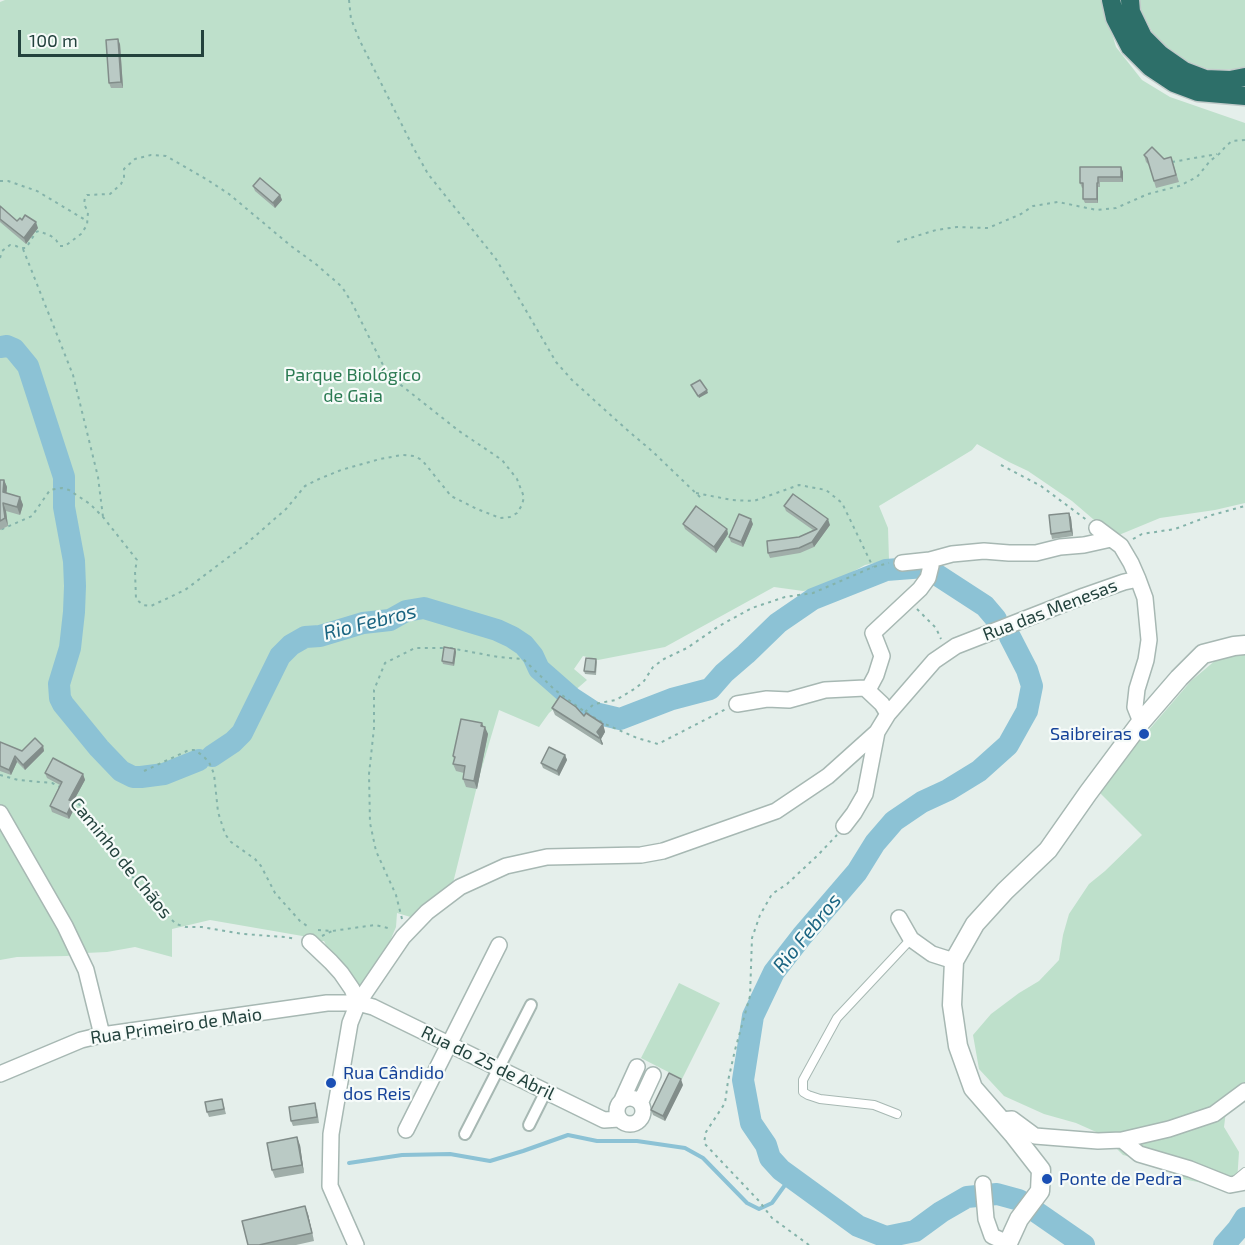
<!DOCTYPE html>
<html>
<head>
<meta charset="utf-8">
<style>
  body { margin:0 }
  #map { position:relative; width:1245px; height:1245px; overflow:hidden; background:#e5efeb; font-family:"Exo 2",sans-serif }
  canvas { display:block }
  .scale { position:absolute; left:18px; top:30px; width:186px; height:27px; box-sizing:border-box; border:3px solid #23423d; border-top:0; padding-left:8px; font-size:18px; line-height:21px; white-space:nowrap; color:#23423d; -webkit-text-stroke:4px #f6fbf9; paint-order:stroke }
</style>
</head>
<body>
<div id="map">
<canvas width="1245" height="1245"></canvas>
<div class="scale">100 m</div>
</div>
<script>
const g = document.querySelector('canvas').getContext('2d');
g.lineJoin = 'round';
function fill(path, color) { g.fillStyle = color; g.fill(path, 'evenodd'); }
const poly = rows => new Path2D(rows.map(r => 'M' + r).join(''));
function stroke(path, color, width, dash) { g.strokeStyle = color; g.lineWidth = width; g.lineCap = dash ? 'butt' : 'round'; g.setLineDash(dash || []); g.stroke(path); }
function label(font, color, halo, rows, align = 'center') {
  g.font = font + ' "Exo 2",sans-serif'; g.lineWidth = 4.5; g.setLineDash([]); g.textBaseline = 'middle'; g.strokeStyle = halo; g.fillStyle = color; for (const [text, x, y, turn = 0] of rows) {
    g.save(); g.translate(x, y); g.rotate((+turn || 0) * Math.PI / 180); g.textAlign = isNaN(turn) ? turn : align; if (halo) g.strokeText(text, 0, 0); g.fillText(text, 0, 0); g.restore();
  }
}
fill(poly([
  [5,0,1102,0,1116,47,1142,80,1170,97,1245,123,1245,503,1215,510,1160,518,1114,537,1072,501,1028,471,1009,462,977,444,972,450,954,461,879,506,888,528,889,560,865,565,834,582,817,589,803,591,774,587,665,647,598,660,583,656,574,669,587,680,549,713,539,727,499,710,480,774,453,883,414,918,397,913,396,927,387,948,373,972,359,986,332,957,324,941,316,941,314,938,210,920,172,929,172,957,135,947,107,952,85,953,67,956,17,957,0,960,0,2],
  [1139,0,1245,0,1245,69,1211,70,1179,60,1154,35,1141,11],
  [1245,649,1245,1095,1226,1111,1224,1127,1239,1152,1237,1182,1222,1187,1183,1179,1155,1163,1123,1155,1103,1135,1076,1123,1044,1114,1004,1096,979,1069,973,1035,991,1014,1019,993,1039,981,1059,960,1063,935,1069,914,1089,884,1105,871,1142,835,1097,790,1191,681,1223,654],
  [679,983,720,1003,682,1079,641,1058]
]), '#bee0cb');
stroke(poly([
  [349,1163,402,1155,450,1154,490,1161,523,1151,568,1135,597,1141,637,1141,685,1148,703,1158,747,1203,759,1209,772,1203,785,1185,795,1180]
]), '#8cc2d5', 4);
stroke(poly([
  [0,347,7,346,14,349,28,366,64,477,64,507,74,561,75,586,74,612,70,648,59,684,60,698,63,704,99,748,121,771,133,777,141,777,164,774,199,760],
  [1010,637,1027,670,1032,686,1027,711,1008,745,979,771,948,790,922,802,894,821,875,843,857,872,802,936,774,972,753,1016,743,1080,751,1123,766,1145,770,1158,781,1170,858,1226,886,1237,915,1231,941,1212,967,1197,997,1194,1019,1200,1084,1245],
  [212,756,233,742,242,733,280,656,291,645,305,637,320,636,363,623,390,620,406,611,424,608,497,630,512,637,524,645,533,656,539,669,572,698,595,713,620,719,672,699,710,689,724,673,746,654,778,623,813,599,886,570,925,567,985,606,996,619],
  [1224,1245,1238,1229,1245,1218]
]), '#8cc2d5', 22);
const service = poly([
  [897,1114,874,1105,820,1099,808,1095,803,1092,803,1080,837,1018,911,939],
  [1233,1182,1245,1172]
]);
const pedestrian = poly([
  [529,1125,546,1091],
  [465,1134,531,1005]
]);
const minor = poly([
  [1097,528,1121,546,1131,563,1138,579],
  [902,563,930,560,952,554,984,551,1009,553,1036,553,1060,547,1084,545,1111,539],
  [868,690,876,675,882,656,873,633,920,589,928,578,931,566,930,560],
  [737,704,767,699,789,700,825,690,865,688,882,704,888,714],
  [0,813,65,926,86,970,102,1035],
  [844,826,854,813,865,794,877,732,888,714,934,661,956,646,1084,596,1124,582,1138,579,1145,598,1149,640,1146,660,1137,689,1135,707,1141,722],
  [899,918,911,939,932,954,954,961],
  [310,942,331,962,341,973,352,989,358,1003],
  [0,1074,81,1040,102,1035,327,1003,358,1003,373,1007,604,1120,619,1119],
  '617 1111a13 13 0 1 1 26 0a13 13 0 1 1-26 0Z',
  [622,1100,637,1067],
  [641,1101,653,1075],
  [1000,1120,1012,1119,1035,1136,1098,1141,1122,1140,1169,1129,1214,1114,1245,1091],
  [406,1130,499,945],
  [1122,1140,1139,1154,1190,1169,1230,1185,1245,1182],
  [983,1184,986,1219,992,1236,1008,1243],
  [356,1245,330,1186,331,1134,350,1023,358,1003,403,937,427,912,460,887,506,866,547,857,641,855,663,851,776,811,828,776,877,732]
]);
const tertiary = poly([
  [1008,1245,1008,1243,1019,1219,1040,1191,1041,1170,1013,1134,973,1088,958,1046,952,1005,954,961,975,924,1005,891,1048,850,1088,793,1141,722,1179,678,1203,654,1234,646,1245,645]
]);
const motorway = poly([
  [1111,0,1115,18,1130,47,1150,67,1174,83,1198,92,1245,96],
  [1130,0,1131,12,1143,37,1161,55,1184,71,1205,79,1230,80,1245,77]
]);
stroke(service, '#a7b8b3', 10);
stroke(pedestrian, '#a7b8b3', 14);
stroke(minor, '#a7b8b3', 18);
stroke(tertiary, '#a7b8b3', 21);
stroke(motorway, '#c1cac9', 21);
stroke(poly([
  [349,0,351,19,360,41,413,147,428,174,496,259,556,362,572,380,626,429,652,451,702,499],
  [1172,162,1217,154],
  [0,181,8,181,37,191,87,221],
  [897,242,936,230,957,227,988,228,1021,214,1033,206,1058,202,1097,210,1116,208,1148,194,1179,186,1197,177,1210,161,1219,154,1226,146,1232,141,1245,140],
  [23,249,73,375,98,477,103,517],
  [0,258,2,251,10,245,16,246,20,248,26,248,36,232,39,231,51,236,56,240,60,246,65,246,81,234,87,225,88,212,84,204,85,197,87,195,110,194,121,184,124,178,124,169,135,159,151,155,166,156,206,179,229,194,291,246,317,265,342,287,352,303,386,371,392,378,459,431,502,460,517,479,524,497,522,505,517,513,510,517,500,518,477,509,451,496,422,460,414,456,402,455,380,459,341,470,319,479,305,486,286,509,246,544,185,590,151,606,143,605,136,599,135,571,137,560,103,517,90,504,69,490,62,488,50,490,32,516,0,530],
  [1001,465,1041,486,1088,521],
  [696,493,732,500,754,501,799,485,826,490,842,503,873,567],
  [1133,539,1142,534,1175,529,1212,515,1245,506],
  [917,609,936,628,941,639],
  [450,648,498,657,523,659,555,690,585,712,605,724,637,738,658,744,726,709],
  [585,712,594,704,616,700,636,688,644,681,653,667,664,659,687,648,719,626,752,608,785,597,813,593,873,567,889,563],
  [144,771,189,750,195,750,203,756,209,762,214,774,218,812,225,834,231,842,255,859,261,866,275,893,300,921,310,928],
  [0,775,18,780,52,783,62,788],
  [73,798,86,812,122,864,151,899,176,924,186,927,202,927,243,934,285,937,296,939],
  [402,919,396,895,376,851,370,823,369,774,374,728,374,690,385,663,415,648,444,648],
  [318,930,332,931,375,925,392,929],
  [322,936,332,931],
  [809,1245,772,1218,759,1201,704,1143,706,1132,725,1103,728,1081,735,1050,750,996,752,938,760,915,772,894,787,884,818,855,837,835]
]), '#84b3aa', 2, [3, 4.5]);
stroke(service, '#fff', 8);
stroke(pedestrian, '#fff', 10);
stroke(minor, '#fff', 15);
stroke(tertiary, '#fff', 18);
stroke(motorway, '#2d6f69', 18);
fill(poly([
  [120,44,123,88,111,88,109,83],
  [1144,155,1164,159,1171,157,1179,182,1156,188,1149,165,1146,162],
  [1121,167,1123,172,1123,182,1100,182,1100,187,1098,187,1098,203,1085,203,1083,199,1083,188,1082,188,1080,183],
  [253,186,280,195,282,200,275,208,255,191],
  [0,206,17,221,22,220,38,228,26,244,0,222],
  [0,480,4,480,7,487,6,493,20,497,23,505,20,515,6,511,8,526,0,530],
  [784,506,830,525,814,547,800,553,770,558,768,553,813,530,786,511],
  [1069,513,1071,518,1073,536,1052,539,1051,534],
  [683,524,727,529,728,534,716,553,685,529],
  [753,524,743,547,731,542,729,537],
  [455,649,456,652,454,666,443,664,442,661],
  [596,659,597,662,596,675,585,674,584,671],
  [552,708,584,716,603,724,605,732,601,739,603,744,602,745,555,715],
  [483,726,488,734,477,789,466,787,463,779,464,773,456,771,453,764,454,759,453,756],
  [0,742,22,751,43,746,44,751,25,770,17,762,11,775,0,771],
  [565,755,567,760,559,776,543,768,541,763],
  [45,773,83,774,85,780,73,802,75,807,69,819,52,812,50,806,60,785,47,778],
  [683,1085,665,1121,653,1115,651,1110],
  [222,1099,226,1114,209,1117,207,1112],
  [317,1109,319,1123,293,1126,291,1121],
  [300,1145,304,1173,275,1178,272,1170],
  [308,1214,314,1241,296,1245,248,1245]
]), '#a0aea9');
fill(poly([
  [118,39,120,44,123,88,121,82],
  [1121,167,1123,172,1123,182,1121,177],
  [1097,183,1098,187,1098,203,1097,199],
  [280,195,282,200,275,208,273,203],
  [36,222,38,228,26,244,24,238],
  [707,390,708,393,699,398,698,396],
  [4,480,7,487,6,500,3,492],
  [20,497,23,505,20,515,17,507],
  [3,503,6,511,8,526,5,518],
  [1069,513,1071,518,1073,536,1071,531],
  [751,519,753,524,743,547,741,542],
  [828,519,830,525,814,547,812,542],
  [727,529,728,534,716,553,714,547],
  [455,649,456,652,454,666,453,663],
  [482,723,485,730,485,727,488,734,477,789,474,781],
  [603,724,605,732,601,739,603,744,602,745,597,732],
  [43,746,44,751,25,770,23,765],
  [565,755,567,760,559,776,557,771],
  [15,756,17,762,11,775,9,770],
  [83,774,85,780,73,802,75,807,69,819,67,814,69,800],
  [681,1079,683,1085,665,1121,663,1116],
  [297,1137,300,1145,304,1173,302,1165],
  [305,1206,308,1214,314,1241,312,1233]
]), '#828d8a');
const building = poly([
  [118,39,121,82,109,83,106,40,118,39],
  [1152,147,1164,159,1171,157,1176,175,1154,181,1147,158,1144,155,1152,147],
  [1080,167,1121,167,1121,177,1098,177,1098,183,1097,183,1097,199,1083,199,1083,183,1080,183,1080,167],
  [260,178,280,195,273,203,253,186,260,178],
  [0,206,17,221,20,218,22,220,25,215,36,222,24,238,0,219,0,206],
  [700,380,707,390,698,396,691,385,700,380],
  [0,480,4,480,3,492,20,497,17,507,3,503,5,518,0,521,0,480],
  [793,494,828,519,812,542,799,548,768,553,767,541,799,537,817,529,784,506,793,494],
  [696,506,727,529,714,547,683,524,696,506],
  [1069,513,1071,531,1051,534,1049,515,1069,513],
  [739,514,751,519,741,542,729,537,739,514],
  [444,647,455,649,453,663,442,661,444,647],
  [586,658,596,659,595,672,584,671,586,658],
  [560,696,576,707,584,716,586,713,603,724,597,732,600,736,599,738,552,708,560,696],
  [461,719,482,723,481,726,485,727,474,781,463,779,465,766,453,764,455,757,453,756,461,719],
  [35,738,43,746,23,765,15,756,9,770,0,766,0,742,22,751,35,738],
  [549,747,565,755,557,771,541,763,549,747],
  [53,758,83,774,69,800,73,801,67,814,50,806,62,782,45,773,53,758],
  [669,1073,681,1079,663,1116,651,1110,669,1073],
  [222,1099,224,1109,207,1112,205,1102,222,1099],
  [315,1103,317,1117,291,1121,289,1107,315,1103],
  [297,1137,302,1165,272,1170,267,1143,297,1137],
  [305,1206,312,1233,259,1245,248,1245,242,1221,305,1206]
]);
fill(building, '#bacac5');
stroke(building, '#828d8a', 1.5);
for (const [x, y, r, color] of [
  [1144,734,6,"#1a4fb4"],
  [331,1083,6,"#1a4fb4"],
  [1047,1179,6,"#1a4fb4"]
]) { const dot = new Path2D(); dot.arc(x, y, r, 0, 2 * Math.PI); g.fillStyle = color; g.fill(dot); stroke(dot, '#f6fbf9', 2); }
label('18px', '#2b7b53', '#f6fbf9', [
  ["Parque Biológico",353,375],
  ["de Gaia",353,396]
]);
label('18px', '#23423d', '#f6fbf9', [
  ["Rua das Menesas",1050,610,-21],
  ["Caminho de Chãos",121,858,51],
  ["Rua Primeiro de Maio",176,1026,-8],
  ["Rua do 25 de Abril",488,1063,26]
]);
label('18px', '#164399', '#f6fbf9', [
  ["Saibreiras",1132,734,"right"],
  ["Rua Cândido",343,1073],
  ["dos Reis",343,1094],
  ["Ponte de Pedra",1059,1179]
], 'left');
label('italic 20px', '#1a6481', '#f6fbf9', [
  ["Rio Febros",370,622,-14],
  ["Rio Febros",807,933,-51]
]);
</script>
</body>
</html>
